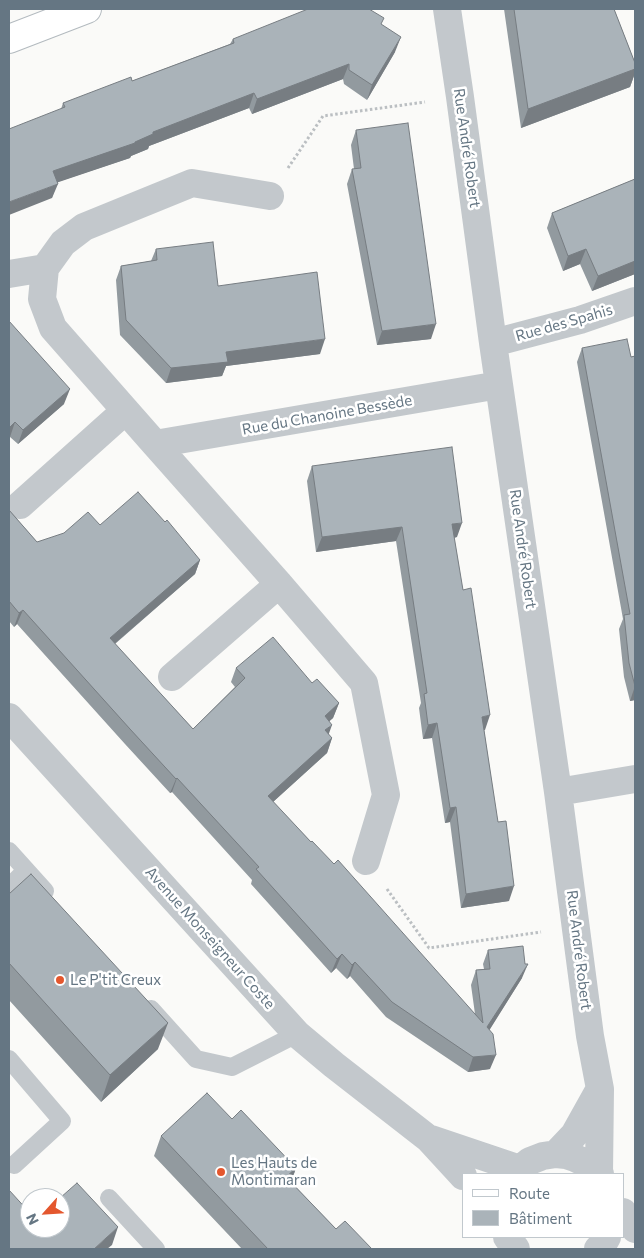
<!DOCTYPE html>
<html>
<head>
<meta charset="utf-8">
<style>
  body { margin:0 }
  #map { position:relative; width:644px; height:1258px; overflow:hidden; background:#fafaf8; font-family:Commissioner,sans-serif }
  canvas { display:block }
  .frame { position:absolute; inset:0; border:10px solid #657683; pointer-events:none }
  .legend { position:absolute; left:462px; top:1173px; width:162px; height:65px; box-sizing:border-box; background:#fff; border:1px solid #c1c8cd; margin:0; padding:6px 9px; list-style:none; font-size:15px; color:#657683 }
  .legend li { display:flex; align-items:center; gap:10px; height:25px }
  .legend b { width:25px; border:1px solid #c1c8cd }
  .north { position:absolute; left:20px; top:1188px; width:50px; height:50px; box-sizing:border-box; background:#fff; border:1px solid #c1c8cd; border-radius:50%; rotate:244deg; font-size:14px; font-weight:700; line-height:20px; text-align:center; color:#657683 }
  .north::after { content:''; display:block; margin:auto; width:18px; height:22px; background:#e4572e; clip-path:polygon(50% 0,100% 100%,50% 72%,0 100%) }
</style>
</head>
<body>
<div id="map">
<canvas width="644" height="1258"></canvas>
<div class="frame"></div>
<ul class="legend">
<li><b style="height:6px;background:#fff"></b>Route</li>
<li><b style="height:14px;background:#aab3b9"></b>Bâtiment</li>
</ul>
<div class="north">N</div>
</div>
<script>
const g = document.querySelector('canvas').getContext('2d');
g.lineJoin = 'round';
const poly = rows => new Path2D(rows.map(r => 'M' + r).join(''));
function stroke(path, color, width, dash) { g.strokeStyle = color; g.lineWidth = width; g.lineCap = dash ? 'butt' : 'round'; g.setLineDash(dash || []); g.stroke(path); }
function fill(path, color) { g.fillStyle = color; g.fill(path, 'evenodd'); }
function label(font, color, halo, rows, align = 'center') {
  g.font = font + ' Commissioner,sans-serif'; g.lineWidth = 5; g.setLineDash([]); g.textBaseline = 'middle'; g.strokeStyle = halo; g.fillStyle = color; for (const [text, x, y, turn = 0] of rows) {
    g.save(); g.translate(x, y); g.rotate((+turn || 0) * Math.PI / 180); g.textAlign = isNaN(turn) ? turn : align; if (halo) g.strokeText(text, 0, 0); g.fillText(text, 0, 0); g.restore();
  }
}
const secondary = poly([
  [9,39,87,9]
]);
stroke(secondary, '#b3babf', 30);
stroke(poly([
  [288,168,323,116,425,102],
  [387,889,429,948,541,932]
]), '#bbbfc2', 3, [2.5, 2.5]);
stroke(poly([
  [9,851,45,891],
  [9,887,26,870],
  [151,1009,196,1059,232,1067,297,1034],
  [9,1059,62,1121,14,1165],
  [109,1198,156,1249]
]), '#c3c8cc', 18);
stroke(poly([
  [447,9,460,97,493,343,558,792,590,1036,600,1089,599,1173],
  [270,196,192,183,84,227,63,243,45,268,42,299,53,328,155,444,499,385],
  [9,274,45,268],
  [493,343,580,320,635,301],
  [155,444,279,584,364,683,386,795,366,861],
  [20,505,125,411],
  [172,677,279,584],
  [9,717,297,1034,334,1065,429,1139,463,1176],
  [558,792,635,779],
  [431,1139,520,1169],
  [556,1154,574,1135,598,1092],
  [515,1174,520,1169,530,1161,543,1156,556,1154,566,1155,575,1158,588,1164,600,1174],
  [623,1212,635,1229],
  [507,1237,516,1249],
  [598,1249,603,1244,607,1237]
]), '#c3c8cc', 28);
stroke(secondary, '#fff', 28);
fill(poly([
  [504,9,614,9,635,63,635,73,630,87,521,128],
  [382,25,395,52,367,100,344,84,343,79,252,114,249,108,149,146,148,149,131,156,130,158,57,182,52,198,61,109,63,103,132,81,230,44,233,39],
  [356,130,431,339,377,345,347,184,352,169,354,169,351,145],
  [635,179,635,274,592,291,580,264,563,271,547,228,552,213],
  [156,249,218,286,320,354,226,366,222,376,166,383,120,335,116,280,121,266,151,261],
  [9,321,64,404,18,444,10,437,9,438],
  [582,348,631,357,635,356,635,700,630,701,624,677,619,629,623,619,577,362],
  [312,466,457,537,454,538,485,730,484,730,509,901,461,908,450,822,445,823,432,738,423,739,419,708,421,703,396,541,316,552,307,481],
  [9,510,37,542,100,525,200,560,195,574,115,644,193,729,235,687,231,682,236,668,312,683,339,703,333,718,329,721,329,735,332,738,327,753,273,802,311,842,475,1014,471,985,476,970,484,969,483,964,488,950,522,978,489,1030,490,1069,468,1072,386,1017,350,976,347,979,336,968,331,973,251,884,252,880,172,792,170,793,125,744,17,624,14,627,9,621],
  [9,894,158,1049,101,1102,9,1000],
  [232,1119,296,1168,291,1182,336,1229,372,1249,242,1249,154,1156,161,1136]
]), '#929a9f');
fill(poly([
  [401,37,395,52,367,100,372,85],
  [349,64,343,79,252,114,257,99],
  [635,69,635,73,630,87,521,128,528,109],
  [254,93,249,108,149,146,148,149,131,156,130,158,47,186,53,171,135,142,153,132],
  [58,184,52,198,9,215,9,202],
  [586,249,580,264,563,271,568,256],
  [635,261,635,274,592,291,598,276],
  [436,324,431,339,377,345,382,331],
  [325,339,320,354,226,366,222,376,166,383,171,368,226,352],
  [70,389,64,404,18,444,23,430],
  [15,422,10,437,9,438,9,428],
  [462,523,457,537,446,539,452,524],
  [402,527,396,541,316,552,322,537],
  [200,560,195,574,105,652,110,638],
  [23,610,17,624,14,627,19,613],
  [635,686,635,700,630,701],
  [339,703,333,718,320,730,325,716],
  [490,715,485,730,476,731,482,717],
  [437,723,432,738,423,739,428,725],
  [332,725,327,739,325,730],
  [332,738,327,753,263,811,268,796],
  [177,778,172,792,170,793,176,779],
  [456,807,450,822,445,823,450,808],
  [514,886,509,901,461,908,466,894],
  [342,954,336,968,331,973,337,959],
  [355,962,350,976,347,979,352,965],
  [528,964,522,978,482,1042,487,1027],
  [168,1023,158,1049,101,1102,110,1075],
  [496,1055,490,1069,468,1072,473,1057],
  [296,1168,289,1188,286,1177],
  [118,1227,112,1245,107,1249,94,1249]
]), '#777d82');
const building = poly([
  [308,9,369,9,384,18,381,24,401,37,372,85,349,70,349,64,257,99,254,93,153,132,153,134,135,142,135,143,53,171,58,184,9,202,9,129,65,107,63,103,131,77,132,81,234,43,233,39,308,9],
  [514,9,614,9,635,63,635,69,528,109,514,9],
  [408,123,436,324,382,331,352,169,361,168,356,130,408,123],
  [635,179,635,261,598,276,586,249,568,256,552,213,635,179],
  [213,242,218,286,317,272,325,339,226,352,228,362,171,368,126,320,121,266,157,260,156,249,213,242],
  [9,321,70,389,23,430,15,422,9,428,9,321],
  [627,339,631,357,635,356,635,686,629,663,624,615,630,614,582,348,627,339],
  [452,447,462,523,452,524,463,590,471,588,490,715,482,717,498,822,506,821,514,886,466,894,456,807,450,808,437,723,428,725,424,694,427,693,402,527,322,537,312,466,452,447],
  [138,492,165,522,167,520,200,560,110,638,193,729,245,678,236,668,273,637,312,683,317,679,339,703,325,716,332,725,325,730,332,738,268,796,311,842,312,841,334,864,338,860,483,1023,476,970,490,969,488,950,523,946,525,964,528,964,487,1027,493,1034,496,1055,473,1057,392,1002,355,962,352,965,342,954,337,959,256,869,259,867,177,778,176,779,130,729,23,610,19,613,9,601,9,510,37,542,64,533,88,512,100,525,138,492],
  [31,874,168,1023,110,1075,9,963,9,894,31,874],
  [207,1093,232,1119,241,1110,296,1168,286,1177,336,1229,345,1221,372,1249,268,1249,161,1136,207,1093],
  [77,1183,118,1227,94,1249,9,1249,9,1190,30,1213,30,1228,60,1228,60,1198,77,1183]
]);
fill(building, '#aab3b9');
stroke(building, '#777d82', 1);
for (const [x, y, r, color] of [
  [60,980,5,"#e4572e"],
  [221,1172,5,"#e4572e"]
]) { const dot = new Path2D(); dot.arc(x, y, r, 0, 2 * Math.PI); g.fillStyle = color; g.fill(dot); stroke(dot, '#fff', 2); }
label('15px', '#657683', '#fff', [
  ["Rue André Robert",467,148,82],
  ["Rue des Spahis",564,323,-16],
  ["Rue du Chanoine Bessède",327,415,-10],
  ["Rue André Robert",523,549,82],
  ["Avenue Monseigneur Coste",210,938,48],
  ["Rue André Robert",579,950,83]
]);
label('15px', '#657683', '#fff', [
  ["Le P'tit Creux",70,980],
  ["Les Hauts de",231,1163],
  ["Montimaran",231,1180]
], 'left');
</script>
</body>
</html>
